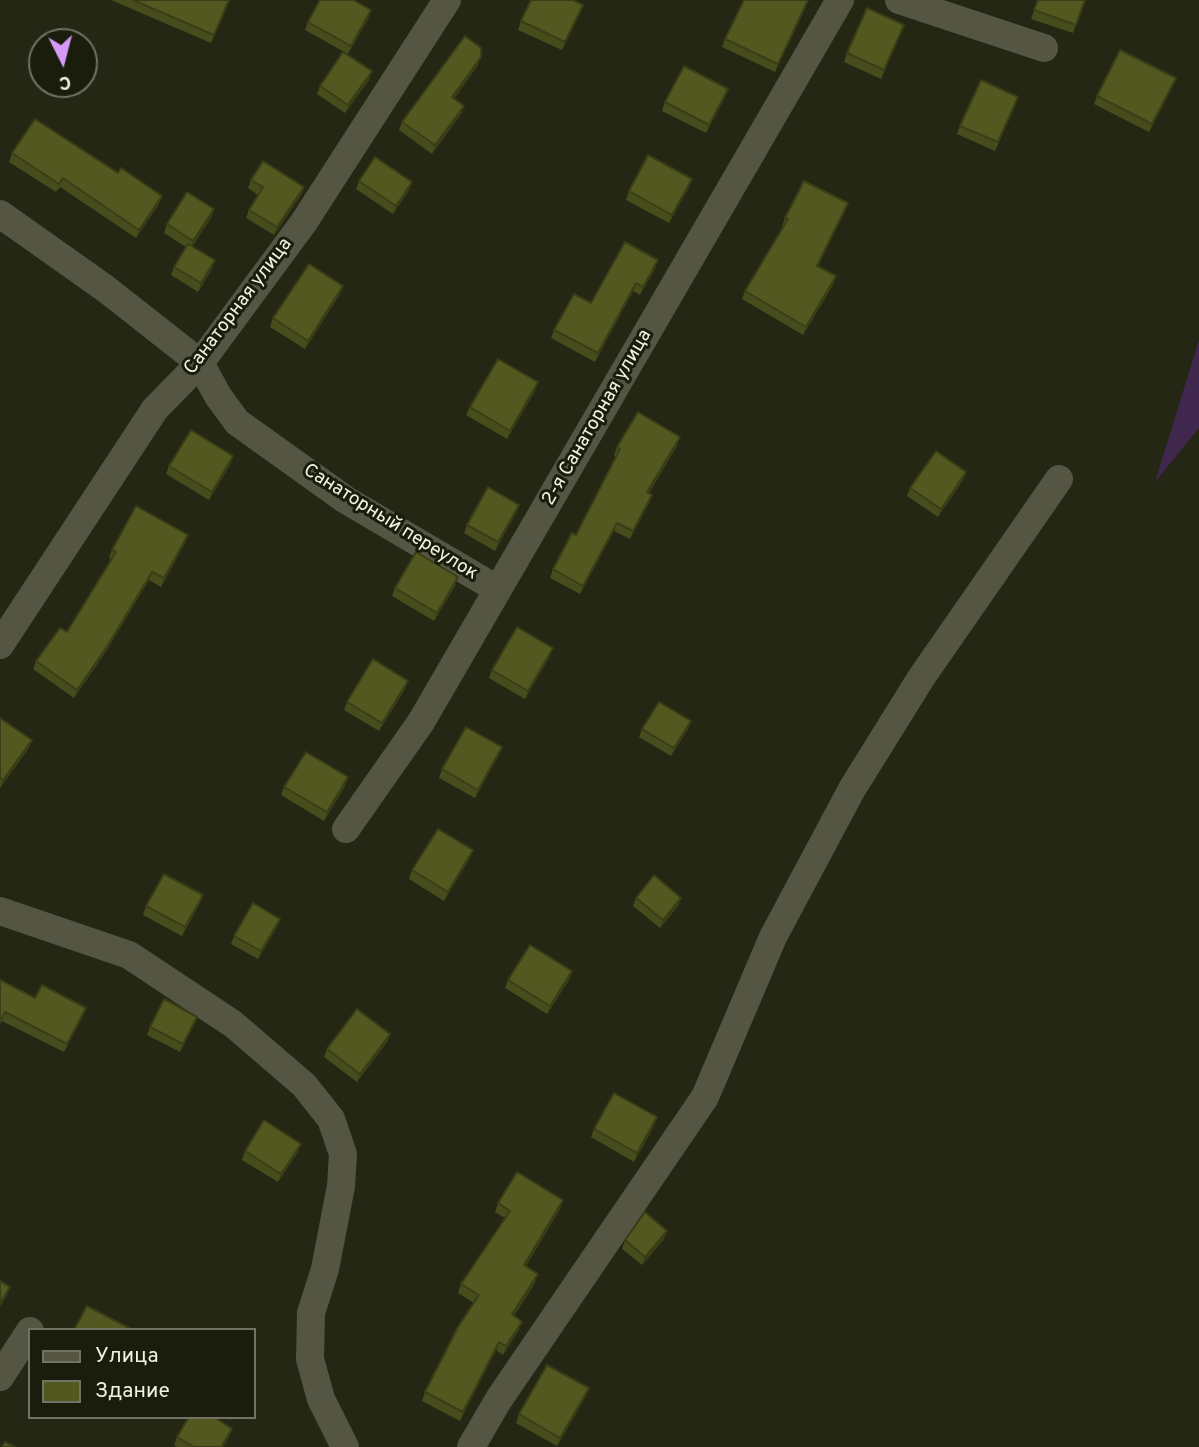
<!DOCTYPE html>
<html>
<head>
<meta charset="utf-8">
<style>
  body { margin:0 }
  #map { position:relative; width:1199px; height:1447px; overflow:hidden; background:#252715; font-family:Overpass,sans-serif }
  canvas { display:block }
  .legend { position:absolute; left:28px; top:1328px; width:228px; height:91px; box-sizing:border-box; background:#1b1d0c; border:2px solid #707263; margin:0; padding:9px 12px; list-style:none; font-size:21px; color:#f0f2e6 }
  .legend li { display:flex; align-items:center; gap:14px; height:35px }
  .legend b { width:35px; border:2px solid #707263 }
  .north { position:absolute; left:28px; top:28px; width:70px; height:70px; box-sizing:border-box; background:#1b1d0c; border:2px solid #707263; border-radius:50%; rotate:174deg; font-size:19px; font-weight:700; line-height:28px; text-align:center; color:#f0f2e6 }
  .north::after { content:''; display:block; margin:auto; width:24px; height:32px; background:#d69bfa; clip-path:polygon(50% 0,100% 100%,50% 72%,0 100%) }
</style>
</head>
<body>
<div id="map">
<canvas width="1199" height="1447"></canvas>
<ul class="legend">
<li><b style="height:9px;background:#545643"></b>Улица</li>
<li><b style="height:19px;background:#535820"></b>Здание</li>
</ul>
<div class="north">С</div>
</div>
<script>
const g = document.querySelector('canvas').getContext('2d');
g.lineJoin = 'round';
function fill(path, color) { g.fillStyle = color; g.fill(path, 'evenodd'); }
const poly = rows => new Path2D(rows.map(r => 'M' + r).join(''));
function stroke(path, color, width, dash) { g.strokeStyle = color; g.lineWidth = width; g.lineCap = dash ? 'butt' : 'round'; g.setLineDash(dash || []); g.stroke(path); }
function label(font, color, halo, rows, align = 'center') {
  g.font = font + ' Overpass,sans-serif'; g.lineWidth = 6; g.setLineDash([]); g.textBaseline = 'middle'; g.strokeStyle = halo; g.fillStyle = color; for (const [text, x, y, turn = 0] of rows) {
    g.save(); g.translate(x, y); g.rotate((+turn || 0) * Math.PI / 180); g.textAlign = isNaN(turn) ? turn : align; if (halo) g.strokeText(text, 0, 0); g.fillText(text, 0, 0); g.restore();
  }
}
fill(poly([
  [1199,340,1199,428,1155,482]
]), '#3f274d');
stroke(poly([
  [899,0,1044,48],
  [0,214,106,289,200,363,218,396,237,422,346,500,497,589],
  [0,645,155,409,200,363,304,222,447,0],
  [346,829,421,722,840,0],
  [0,911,129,955,233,1024,304,1085,331,1119,343,1154,341,1186,325,1269,311,1313,310,1359,321,1399,345,1447],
  [0,1377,30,1331],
  [471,1447,499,1399,705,1097,773,937,852,789,921,678,1059,479]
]), '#545643', 28);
fill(poly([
  [111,0,229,0,211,43],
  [808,0,775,72,722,47,725,39],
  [1038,0,1085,0,1073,33,1031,19],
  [371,10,368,19,348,54,305,30,308,22],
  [580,13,562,50,518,30,521,21],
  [904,25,881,79,844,62,847,53],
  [478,65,454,99,464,106,461,114,432,154,399,130,402,122],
  [369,80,345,113,317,94,320,86],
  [1173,86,1149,132,1094,104,1097,96],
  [728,89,725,97,706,133,662,111,665,102],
  [1015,106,995,151,957,134,960,126],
  [12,153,159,204,136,238,60,187,56,192,9,162],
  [692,179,689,187,669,223,626,200,629,191],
  [251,180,304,187,301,195,274,235,246,218,249,210,258,195,248,188],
  [359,181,409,190,393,214,356,189],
  [848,203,818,266,833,285,803,335,742,299,745,291,783,227,782,226,785,218],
  [214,209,211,218,192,247,212,269,198,292,171,275,174,267,186,247,164,233,167,224],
  [655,269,640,295,633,291,595,362,551,338,554,330,591,303],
  [340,294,305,349,270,327,273,318],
  [535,391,507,439,466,415,470,407],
  [677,446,649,493,652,495,649,503,630,539,614,531,580,594,550,578,553,569,576,535,616,457,614,455,617,447],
  [233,456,230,465,209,500,166,474,169,466],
  [966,472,963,480,938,517,907,496,910,488],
  [519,505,516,513,495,551,464,533,467,525],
  [188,535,185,543,161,587,149,580,105,653,74,698,33,669,36,661,67,632,112,559,109,558,112,550],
  [458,577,455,586,434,621,392,596,395,588],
  [550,656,525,699,489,678,492,670],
  [408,681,405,689,379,731,344,710,347,702],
  [0,718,29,748,0,788],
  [642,729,688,729,671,756,639,737],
  [499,755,475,798,439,778,442,769],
  [348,777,345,786,324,821,281,795,284,787],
  [470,858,444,901,409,879,412,870],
  [203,895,200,903,182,936,143,915,146,906],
  [636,898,678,906,660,928,633,906],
  [280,919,277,927,258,959,231,944,234,936],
  [572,971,569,980,547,1014,505,988,508,980],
  [0,980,35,998,86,1008,83,1016,64,1052,2,1021,0,1024],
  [197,1017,194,1025,180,1052,147,1035,150,1027],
  [390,1034,387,1042,357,1082,324,1057,327,1049],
  [657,1117,654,1126,634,1162,591,1137,594,1129],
  [301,1144,298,1152,278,1182,242,1160,245,1151],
  [563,1200,560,1209,526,1266,535,1283,514,1316,519,1330,503,1355,496,1350,460,1421,422,1401,425,1392,474,1303,458,1293,461,1284,505,1218,495,1212,498,1203],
  [664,1239,642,1265,622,1249,625,1240],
  [589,1388,586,1396,557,1446,516,1423,519,1414],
  [232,1429,229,1437,223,1447,177,1447,174,1445,177,1437]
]), '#474c1c');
fill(poly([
  [808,0,805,9,775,72,778,64],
  [371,10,368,19,348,54,351,46],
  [481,57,478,65,449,106,452,97],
  [372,71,369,80,345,113,348,105],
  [1176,78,1173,86,1149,132,1152,124],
  [728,89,725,97,706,133,709,125],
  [464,106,461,114,432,154,435,145],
  [692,179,689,187,669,223,672,215],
  [412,182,409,190,393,214,396,206],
  [304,187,301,195,274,235,277,227],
  [162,196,159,204,136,238,139,230],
  [848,203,845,211,814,274,817,266],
  [214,209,211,218,190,250,193,241],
  [215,260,212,269,198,292,201,283],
  [658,260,655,269,640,295,643,287],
  [836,276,833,285,803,335,806,327],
  [636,283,633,291,595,362,598,353],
  [343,286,340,294,305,349,308,341],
  [538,382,535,391,507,439,510,431],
  [680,437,677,446,644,500,647,492],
  [233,456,230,465,209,500,212,492],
  [966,472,963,480,938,517,941,509],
  [652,495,649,503,630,539,633,531],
  [519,505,516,513,495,551,498,542],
  [617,523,614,531,580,594,583,586],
  [188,535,185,543,161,587,164,578],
  [152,572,149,580,105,653,74,698,77,690],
  [458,577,455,586,434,621,437,613],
  [553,648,550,656,525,699,528,691],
  [408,681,405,689,379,731,382,723],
  [691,721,688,729,671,756,674,748],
  [32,740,29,748,0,788,3,780],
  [502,747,499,755,475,798,478,790],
  [348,777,345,786,324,821,327,812],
  [473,850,470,858,444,901,448,892],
  [203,895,200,903,182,936,185,927],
  [681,898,678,906,660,928,663,920],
  [280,919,277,927,258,959,261,951],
  [572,971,569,980,547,1014,550,1006],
  [86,1008,83,1016,64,1052,67,1044],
  [197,1017,194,1025,180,1052,183,1044],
  [390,1034,387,1042,357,1082,360,1074],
  [657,1117,654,1126,634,1162,637,1153],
  [301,1144,298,1152,278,1182,281,1174],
  [563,1200,560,1209,521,1274,524,1265],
  [667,1231,664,1239,642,1265,645,1257],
  [538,1274,535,1283,509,1323,512,1314],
  [10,1287,7,1295,0,1307,0,1303],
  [522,1322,519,1330,503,1355,506,1346],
  [499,1342,496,1350,460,1421,463,1412],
  [589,1388,586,1396,557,1446,560,1438],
  [232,1429,229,1437,223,1447,221,1447]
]), '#3a3e16');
const building = poly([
  [133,0,229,0,214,35,133,0],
  [320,0,353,0,371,10,351,46,308,22,320,0],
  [531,0,573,0,583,5,565,42,521,21,531,0],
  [744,0,808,0,778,64,725,39,744,0],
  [1038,0,1085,0,1076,25,1034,10,1038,0],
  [867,8,904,25,884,70,847,53,867,8],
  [465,36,481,48,481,57,452,97,464,106,435,145,402,122,465,36],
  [1120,50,1176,78,1152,124,1097,96,1120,50],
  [343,52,372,71,348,105,320,86,343,52],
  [684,66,728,89,709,125,665,102,684,66],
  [981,80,1018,97,998,142,960,126,981,80],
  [35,119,118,173,121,168,162,196,139,230,63,178,59,184,12,153,35,119],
  [648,155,692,179,672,215,629,191,648,155],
  [375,157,412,182,396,206,359,181,375,157],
  [263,161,304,187,277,227,249,210,263,187,251,180,263,161],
  [804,181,848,203,817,266,836,276,806,327,745,291,788,219,785,218,804,181],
  [187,192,214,209,193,241,167,224,187,192],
  [625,242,658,260,643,287,636,283,598,353,554,330,574,294,591,303,625,242],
  [188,244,215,260,201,283,174,267,188,244],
  [309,264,343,286,308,341,273,318,309,264],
  [498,359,538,382,510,431,470,407,498,359],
  [638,412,680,437,647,492,652,495,633,531,617,523,583,586,553,569,572,533,576,535,620,449,617,447,638,412],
  [191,430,233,456,212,492,169,466,191,430],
  [936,451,966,472,941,509,910,488,936,451],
  [488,487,519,505,498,542,467,525,488,487],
  [136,506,188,535,164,578,152,572,108,645,77,690,36,661,60,628,67,632,116,552,112,550,136,506],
  [416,552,458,577,437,613,395,588,416,552],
  [517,627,553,648,528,691,492,670,517,627],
  [373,659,408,681,382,723,347,702,373,659],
  [659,702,691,721,674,748,642,729,659,702],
  [0,718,32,740,3,780,0,778,0,718],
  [466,727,502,747,478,790,442,769,466,727],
  [306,752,348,777,327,812,284,787,306,752],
  [438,829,473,850,448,892,412,870,438,829],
  [164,874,203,895,185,927,146,906,164,874],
  [654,875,681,898,663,920,636,898,654,875],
  [253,903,280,919,261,951,234,936,253,903],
  [530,945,572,971,550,1006,508,980,530,945],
  [0,980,35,998,42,985,86,1008,67,1044,5,1012,0,1022,0,980],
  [164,999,197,1017,183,1044,150,1027,164,999],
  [357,1009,390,1034,360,1074,327,1049,357,1009],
  [614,1093,657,1117,637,1153,594,1129,614,1093],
  [264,1120,301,1144,281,1174,245,1151,264,1120],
  [517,1172,563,1200,524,1265,538,1274,512,1314,522,1322,506,1346,499,1342,463,1412,425,1392,458,1327,479,1295,461,1284,510,1211,498,1203,517,1172],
  [645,1212,667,1231,645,1257,625,1240,645,1212],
  [0,1281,10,1287,0,1303,0,1281],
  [87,1306,131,1329,131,1330,74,1330,87,1306],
  [547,1365,589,1388,560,1438,519,1414,547,1365],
  [189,1417,214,1417,232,1429,221,1447,194,1447,177,1437,189,1417],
  [5,1442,15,1447,2,1447,5,1442]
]);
fill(building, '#535820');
stroke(building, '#3a3e16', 2);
label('19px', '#f0f2e6', '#1b1d0c', [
  ["Санаторная улица",239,307,-53],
  ["2-я Санаторная улица",598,418,-60],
  ["Санаторный переулок",390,523,32]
]);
</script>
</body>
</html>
